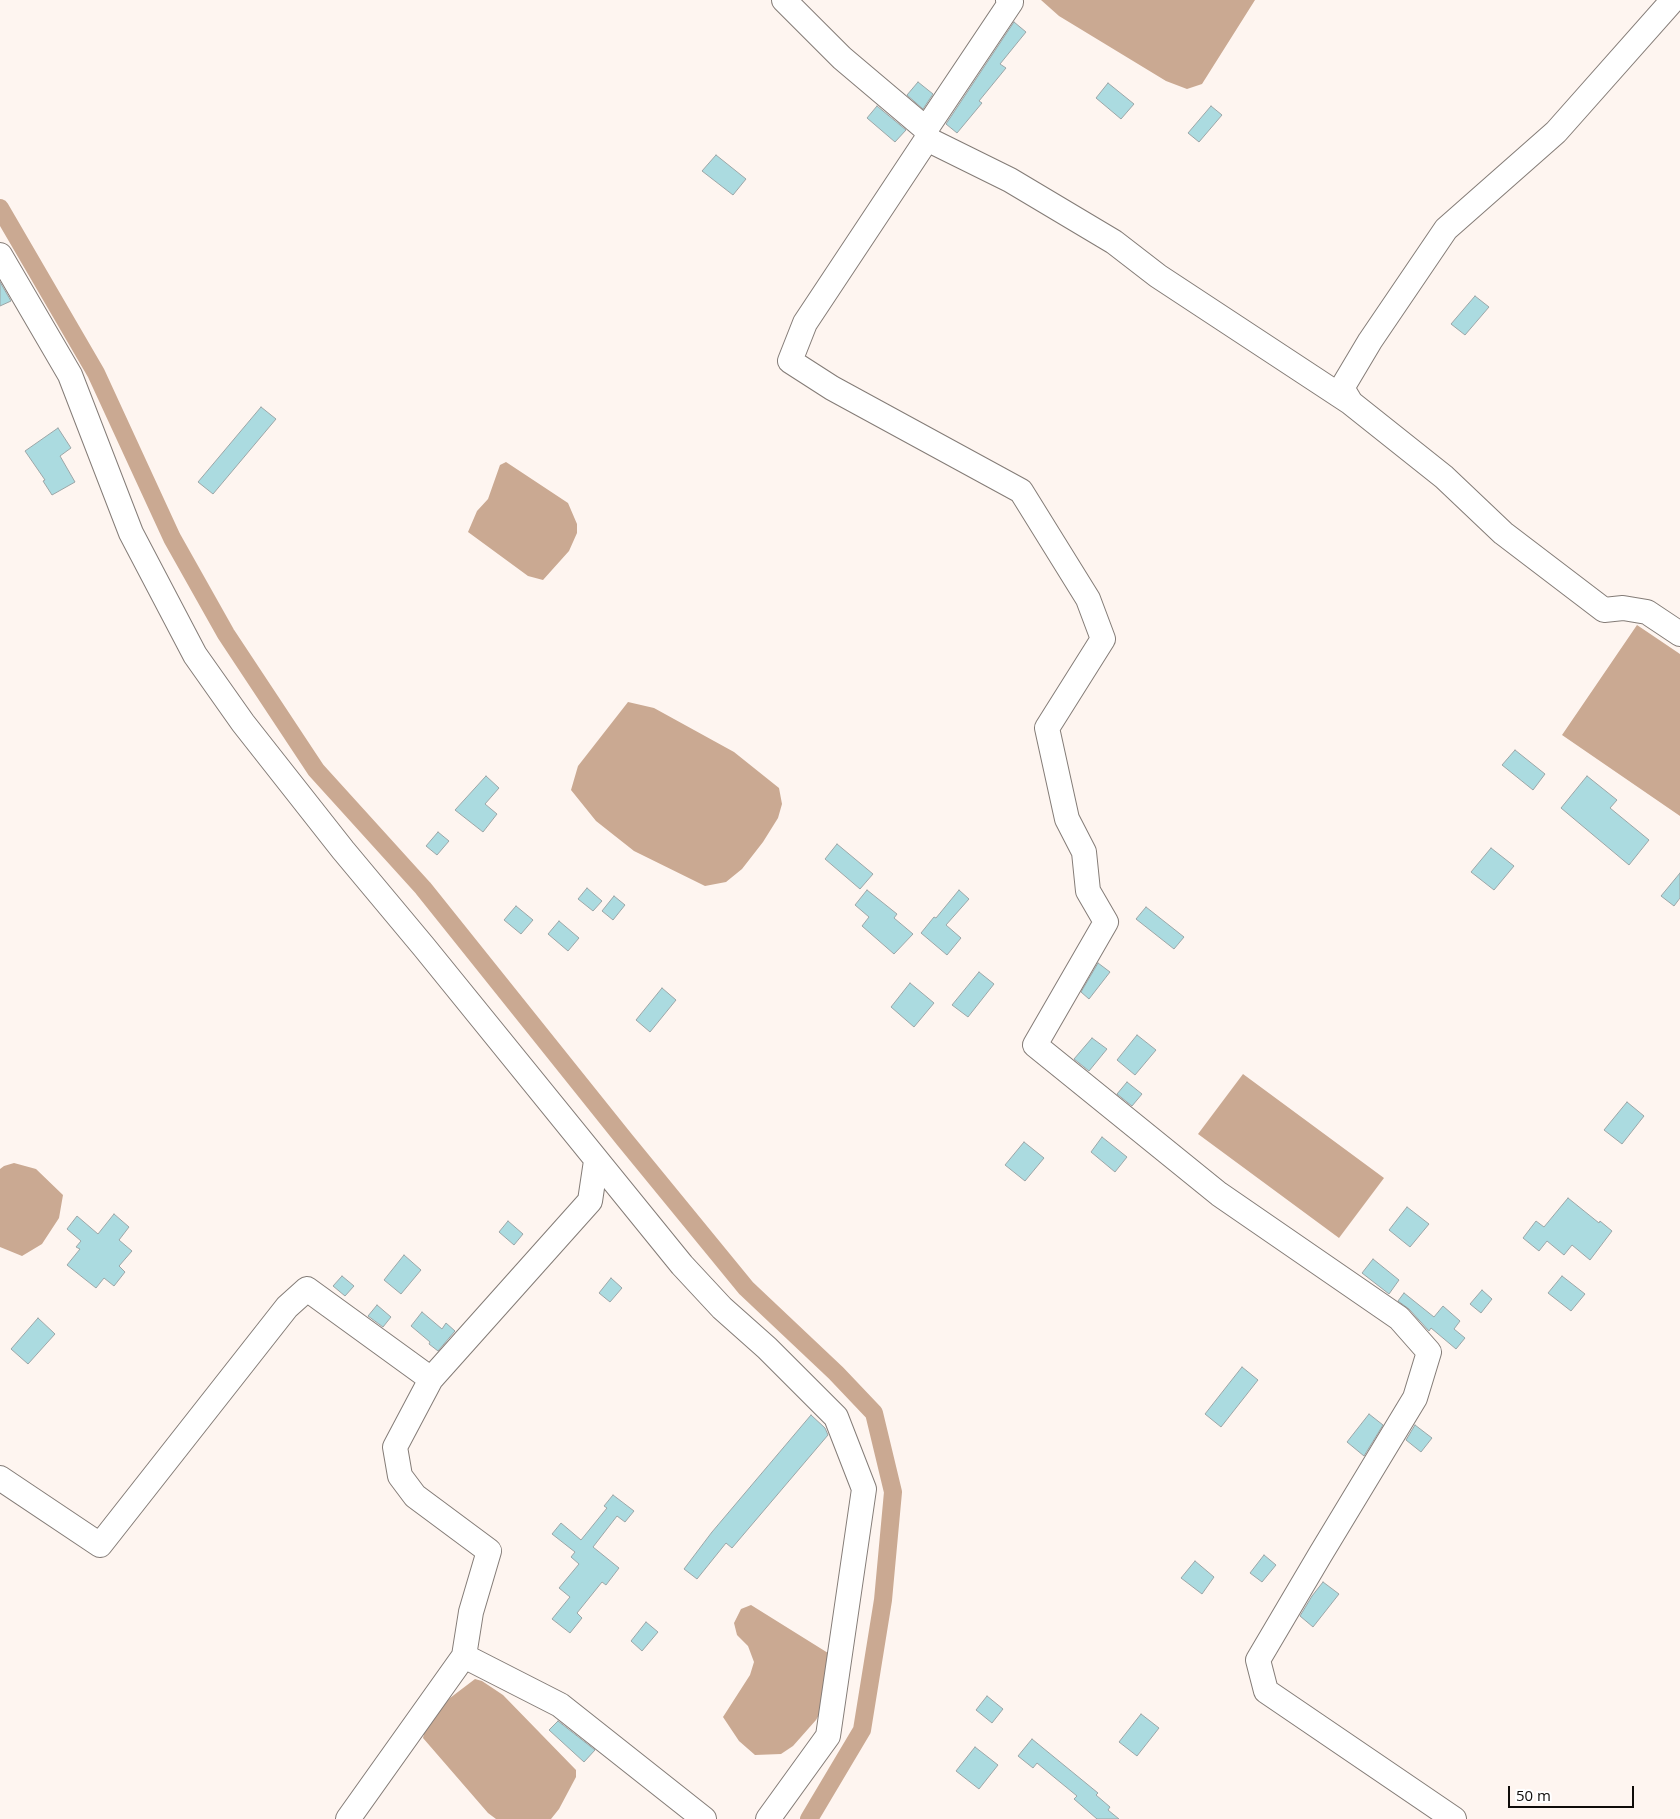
<!DOCTYPE html>
<html>
<head>
<meta charset="utf-8">
<style>
  body { margin:0 }
  #map { position:relative; width:1680px; height:1819px; overflow:hidden; background:#fef5f0; font-family:"Open Sans",sans-serif }
  canvas { display:block }
  .scale { position:absolute; left:1508px; top:1786px; width:126px; height:22px; box-sizing:border-box; border:2px solid #0e0b09; border-top:0; padding-left:6px; font-size:15px; line-height:18px; white-space:nowrap; color:#0e0b09; -webkit-text-stroke:4px #fff; paint-order:stroke }
</style>
</head>
<body>
<div id="map">
<canvas width="1680" height="1819"></canvas>
<div class="scale">50 m</div>
</div>
<script>
const g = document.querySelector('canvas').getContext('2d');
g.lineJoin = 'round';
function fill(path, color) { g.fillStyle = color; g.fill(path, 'evenodd'); }
const poly = rows => new Path2D(rows.map(r => 'M' + r).join(''));
function stroke(path, color, width, dash) { g.strokeStyle = color; g.lineWidth = width; g.lineCap = dash ? 'butt' : 'round'; g.setLineDash(dash || []); g.stroke(path); }
fill(poly([
  [1041,0,1255,0,1202,84,1187,89,1166,81,1059,16],
  [506,462,568,503,577,524,577,533,569,551,543,580,528,576,468,532,477,511,488,499,500,465],
  [1637,625,1680,654,1680,816,1562,735],
  [628,702,654,708,734,752,779,788,782,804,778,818,763,842,742,869,726,882,705,886,634,851,596,821,571,790,578,766],
  [1243,1074,1384,1178,1339,1238,1198,1134],
  [14,1163,36,1169,63,1195,59,1218,42,1244,22,1256,0,1247,0,1169,4,1166],
  [751,1605,828,1653,830,1696,816,1720,793,1746,781,1754,755,1755,739,1741,723,1717,750,1675,754,1662,748,1646,737,1635,734,1623,741,1609],
  [475,1679,482,1681,503,1695,576,1770,576,1777,559,1809,551,1819,496,1819,488,1813,423,1738,426,1725,450,1698]
]), '#caa992');
stroke(poly([
  [0,208,96,373,172,538,226,634,316,770,423,888,624,1139,746,1288,836,1373,874,1413,893,1492,883,1600,862,1730,809,1819]
]), '#caa992', 18);
const building = poly([
  [1014,22,1026,32,1000,64,1006,68,979,101,982,103,957,133,946,124,1014,22],
  [918,82,933,94,923,109,907,95,918,82],
  [1108,83,1134,104,1121,119,1096,98,1108,83],
  [877,106,906,130,895,142,867,118,877,106],
  [1211,106,1222,115,1199,142,1188,133,1211,106],
  [716,155,746,179,733,195,702,171,716,155],
  [0,282,11,301,0,306,0,282],
  [1475,296,1489,307,1465,335,1451,324,1475,296],
  [261,407,276,419,213,494,198,482,261,407],
  [58,428,71,448,60,456,75,482,52,495,43,481,45,480,25,451,58,428],
  [1515,750,1545,774,1533,790,1502,765,1515,750],
  [486,776,499,788,485,804,497,814,483,832,455,810,486,776],
  [1587,776,1617,800,1610,808,1649,840,1629,865,1561,808,1587,776],
  [438,832,449,841,437,855,426,846,438,832],
  [837,844,873,874,860,889,825,859,837,844],
  [1491,848,1514,866,1494,890,1471,872,1491,848],
  [1680,873,1680,898,1674,906,1661,896,1680,873],
  [587,888,602,901,593,911,578,899,587,888],
  [867,890,897,914,894,918,913,934,894,954,862,926,869,917,855,905,867,890],
  [959,890,969,899,946,925,961,938,947,955,921,933,934,917,936,918,959,890],
  [614,896,625,905,613,920,602,911,614,896],
  [516,906,533,920,521,934,504,920,516,906],
  [1146,907,1184,937,1174,949,1136,919,1146,907],
  [559,921,579,938,568,951,548,934,559,921],
  [1098,963,1110,972,1089,999,1081,992,1098,963],
  [979,972,994,984,968,1017,952,1005,979,972],
  [910,983,934,1003,914,1027,891,1007,910,983],
  [662,988,676,1000,650,1032,636,1020,662,988],
  [1137,1035,1156,1050,1135,1075,1117,1060,1137,1035],
  [1092,1038,1107,1049,1089,1071,1074,1059,1092,1038],
  [1127,1082,1142,1094,1132,1106,1117,1094,1127,1082],
  [1627,1102,1644,1116,1622,1144,1604,1130,1627,1102],
  [1102,1137,1127,1157,1115,1172,1091,1152,1102,1137],
  [1024,1142,1044,1158,1025,1181,1005,1165,1024,1142],
  [1568,1198,1599,1223,1600,1221,1612,1231,1590,1260,1572,1245,1564,1255,1547,1241,1539,1251,1523,1238,1536,1221,1544,1227,1568,1198],
  [1407,1207,1429,1224,1410,1247,1389,1230,1407,1207],
  [114,1214,129,1227,119,1240,132,1251,119,1266,125,1272,114,1286,104,1278,96,1288,67,1265,80,1249,76,1247,81,1241,67,1229,77,1216,98,1234,114,1214],
  [508,1221,523,1234,514,1245,499,1232,508,1221],
  [404,1255,421,1270,401,1294,384,1280,404,1255],
  [1373,1259,1399,1280,1389,1294,1362,1273,1373,1259],
  [342,1276,354,1286,345,1296,333,1286,342,1276],
  [1562,1276,1585,1294,1571,1311,1548,1293,1562,1276],
  [611,1278,622,1288,610,1302,599,1293,611,1278],
  [1482,1290,1492,1299,1481,1313,1470,1304,1482,1290],
  [1404,1293,1434,1317,1443,1306,1460,1321,1454,1329,1465,1338,1456,1349,1431,1328,1429,1331,1409,1309,1398,1301,1404,1293],
  [377,1305,391,1317,383,1327,368,1316,377,1305],
  [422,1312,442,1329,446,1323,455,1331,438,1351,429,1344,430,1342,411,1326,422,1312],
  [38,1318,55,1334,28,1364,11,1349,38,1318],
  [1242,1367,1258,1380,1221,1427,1205,1414,1242,1367],
  [1369,1414,1383,1425,1364,1456,1347,1442,1369,1414],
  [811,1415,825,1428,828,1435,732,1548,726,1543,697,1579,684,1569,712,1532,811,1415],
  [1415,1425,1432,1438,1421,1452,1406,1440,1415,1425],
  [613,1495,634,1511,625,1522,617,1516,593,1547,619,1568,606,1585,602,1582,577,1613,582,1618,570,1633,552,1619,570,1597,559,1588,579,1564,571,1557,575,1552,552,1534,561,1523,581,1540,607,1508,604,1506,613,1495],
  [1264,1555,1276,1565,1262,1582,1250,1573,1264,1555],
  [1195,1561,1214,1577,1202,1594,1181,1578,1195,1561],
  [1323,1582,1339,1594,1313,1627,1300,1616,1312,1596,1323,1582],
  [646,1622,658,1632,642,1651,631,1641,646,1622],
  [987,1696,1003,1709,992,1723,976,1710,987,1696],
  [1141,1714,1159,1728,1137,1756,1119,1742,1141,1714],
  [558,1721,595,1750,584,1762,549,1730,558,1721],
  [1032,1739,1098,1793,1096,1795,1110,1807,1108,1810,1119,1819,1097,1819,1074,1799,1077,1796,1049,1773,1037,1763,1033,1768,1018,1756,1032,1739],
  [975,1747,998,1765,979,1789,956,1771,975,1747]
]);
fill(building, '#abdbe0');
stroke(building, '#9ca6a7', 1);
const minor = poly([
  [784,0,842,58,926,129],
  [927,139,926,129,1011,2,1008,0],
  [0,255,70,375,131,533,195,655,243,723,343,850,424,947,682,1265,722,1308,767,1348,836,1417,864,1489,828,1736,768,1819],
  [1351,403,1342,388,1370,341,1446,229,1556,132,1673,0],
  [596,1161,590,1201,431,1379,395,1447,400,1476,415,1496,489,1551,471,1612,464,1656,560,1705,704,1819],
  [0,1478,100,1545,287,1307,307,1289,431,1379],
  [348,1819,464,1656],
  [1454,1819,1266,1691,1258,1660,1320,1555,1415,1398,1429,1352,1399,1318,1219,1194,1035,1045,1106,922,1088,891,1084,852,1067,819,1047,728,1103,639,1088,599,1021,491,832,388,790,361,805,323,927,139,1010,180,1114,242,1158,276,1351,403,1444,477,1503,533,1604,610,1623,608,1647,612,1680,634]
]);
stroke(minor, '#847c77', 26);
stroke(minor, '#fff', 24);
</script>
</body>
</html>
